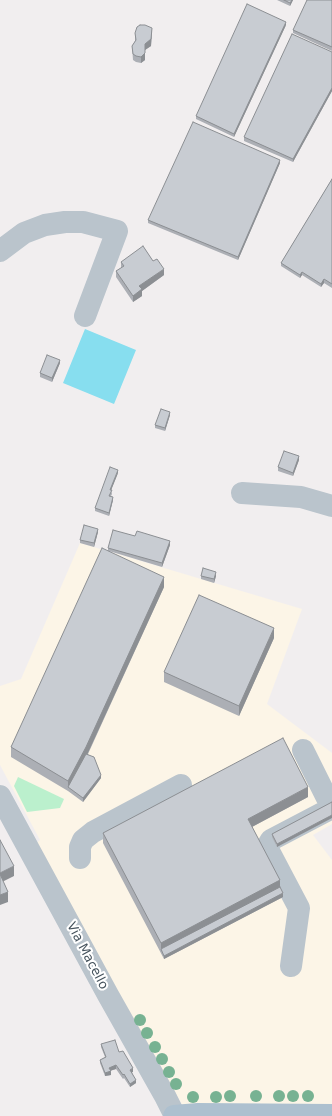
<!DOCTYPE html>
<html>
<head>
<meta charset="utf-8">
<style>
  body { margin:0 }
  canvas { display:block; background:#f1eeef }
</style>
</head>
<body>
<canvas width="332" height="1116"></canvas>
<script>
const g = document.querySelector('canvas').getContext('2d');
g.lineJoin = 'round';
function fill(path, color) { g.fillStyle = color; g.fill(path, 'evenodd'); }
const poly = rows => new Path2D(rows.map(r => 'M' + r).join(''));
function stroke(path, color, width, dash) { g.strokeStyle = color; g.lineWidth = width; g.lineCap = dash ? 'butt' : 'round'; g.setLineDash(dash || []); g.stroke(path); }
function label(font, color, halo, rows, align = 'center') {
  g.font = font + ' "DejaVu Sans",sans-serif'; g.lineWidth = 4; g.setLineDash([]); g.textBaseline = 'middle'; g.strokeStyle = halo; g.fillStyle = color; for (const [text, x, y, turn = 0] of rows) {
    g.save(); g.translate(x, y); g.rotate((+turn || 0) * Math.PI / 180); g.textAlign = isNaN(turn) ? turn : align; if (halo) g.strokeText(text, 0, 0); g.fillText(text, 0, 0); g.restore();
  }
}
fill(poly([
  [80,543,302,609,267,704,332,753,332,824,313,835,332,860,332,1107,183,1106,110,982,36,843,40,840,0,765,0,686,21,679]
]), '#fcf5e7');
fill(poly([
  [18,777,64,799,60,808,27,812,14,786]
]), '#bbf0cd');
fill(poly([
  [85,329,136,350,114,404,63,383]
]), '#87deef');
stroke(poly([
  [0,251,24,233,45,225,65,222,83,222,117,231,85,316],
  [242,493,301,497,332,506],
  [0,796,108,995,165,1096,175,1116],
  [80,858,80,847,83,840,93,832,181,785],
  [291,966,299,908,269,851,268,845,271,840,332,808,303,750]
]), '#bac4cc', 22);
stroke(poly([
  [174,1116,198,1114,332,1115]
]), '#adc0cf', 22);
g.fillStyle = '#77b292';
for (const [x, y] of [
  [140,1020],
  [147,1033],
  [155,1047],
  [162,1059],
  [169,1072],
  [176,1084],
  [230,1096],
  [256,1096],
  [279,1096],
  [293,1096],
  [308,1096],
  [193,1097],
  [216,1097]
]) { g.beginPath(); g.arc(x, y, 6, 0, 2 * Math.PI); g.fill(); }
fill(poly([
  [277,0,293,0,290,6],
  [332,0,332,51,293,33,293,30],
  [286,25,234,137,196,119,196,116],
  [135,33,152,34,151,46,145,50,145,60,141,63,136,62,133,60,132,46,135,41],
  [332,52,332,91,293,162,244,141,244,137],
  [280,163,238,260,148,223,148,220],
  [332,179,332,288,324,283,321,287,302,275,300,278,281,266,281,263],
  [121,262,164,275,142,291,142,296,133,302,116,277,116,271,121,268],
  [60,363,52,382,40,377,40,373],
  [170,415,165,431,155,428,155,425],
  [299,460,293,476,278,471,278,467],
  [118,473,111,490,112,494,111,496,113,500,109,516,95,511,95,508],
  [98,532,94,547,80,543,80,540],
  [135,536,170,545,162,567,109,551,164,587,88,754,101,778,83,802,68,791,11,757,11,747,108,551,108,548],
  [201,576,216,576,214,583,201,579],
  [274,638,239,716,164,682,164,672],
  [308,797,252,827,280,887,283,897,164,959,103,843,103,833],
  [332,802,277,847,272,837,272,834],
  [101,1044,119,1052,133,1072,132,1072,136,1083,130,1087,124,1078,123,1079,116,1069,110,1071,111,1075,105,1076,100,1063,100,1060,105,1057,101,1047]
]), '#acafb5');
fill(poly([
  [292,0,293,0,290,6,290,3],
  [286,22,286,25,234,137,234,134],
  [152,28,151,46,145,50,145,44],
  [145,53,145,60,141,63,141,57],
  [332,88,332,91,293,162,293,159],
  [280,160,280,163,238,260,238,257],
  [164,269,164,275,142,291,142,296,133,302,133,296,139,286],
  [302,272,302,275,300,278,300,275],
  [324,279,324,283,321,287,321,284],
  [60,360,60,363,52,382,52,378],
  [170,412,170,415,165,431,165,428],
  [299,456,299,460,293,476,293,473],
  [118,470,118,473,110,493,110,490],
  [113,497,113,500,109,516,109,513],
  [98,529,98,532,94,547,94,543],
  [170,541,170,545,162,567,162,563],
  [216,572,216,576,214,583,214,579],
  [164,577,164,587,86,757,68,787,68,781],
  [274,628,274,638,239,716,239,706],
  [101,775,101,778,83,802,83,798],
  [308,787,308,797,248,829,248,819],
  [332,815,332,818,277,847,277,844],
  [14,866,14,876,0,883,0,873],
  [280,880,280,890,161,949,161,943],
  [8,892,8,902,0,905,0,895],
  [283,893,283,897,164,959,164,956],
  [116,1065,116,1069,109,1071,109,1068],
  [133,1068,133,1072,130,1073,130,1070],
  [111,1071,111,1075,105,1076,105,1073],
  [136,1080,136,1083,130,1087,130,1084]
]), '#8c8f93');
const building = poly([
  [284,0,292,0,290,3,284,0],
  [307,0,332,0,332,47,293,30,307,0],
  [247,4,286,22,234,134,196,116,247,4],
  [140,25,145,25,152,28,151,39,145,44,145,53,141,57,136,56,133,54,132,46,136,40,135,33,137,27,140,25],
  [292,34,332,52,332,88,293,159,244,137,292,34],
  [193,122,280,160,238,257,148,220,193,122],
  [332,179,332,284,324,279,321,284,302,272,300,275,281,263,332,179],
  [143,246,153,261,157,259,164,269,139,286,142,289,133,296,116,271,124,266,121,262,143,246],
  [47,355,60,360,52,378,40,373,47,355],
  [161,409,170,412,165,428,155,425,161,409],
  [284,451,299,456,293,473,278,467,284,451],
  [110,467,118,470,110,490,112,490,109,496,113,497,109,513,95,508,110,467],
  [84,525,98,529,94,543,80,540,84,525],
  [113,530,135,536,137,531,170,541,162,563,108,548,113,530],
  [102,548,164,577,86,747,68,781,11,747,102,548],
  [203,568,216,572,214,579,201,576,203,568],
  [199,595,274,628,239,706,164,672,199,595],
  [283,738,308,787,248,819,280,880,161,943,103,833,283,738],
  [86,754,94,757,101,775,83,798,68,787,86,754],
  [332,802,332,815,277,844,272,834,332,802],
  [0,840,14,866,0,873,0,840],
  [0,874,8,892,0,895,0,874],
  [280,887,283,893,164,956,161,949,280,887],
  [115,1040,119,1052,123,1051,133,1068,130,1070,136,1080,130,1084,124,1074,123,1075,116,1065,109,1068,111,1071,105,1073,100,1060,106,1057,101,1044,115,1040]
]);
fill(building, '#c8ccd2');
stroke(building, '#8c8f93', 1);
label('13px', '#46535d', '#fff', [
  ["Via Macello",87,956,62]
]);
</script>
</body>
</html>
